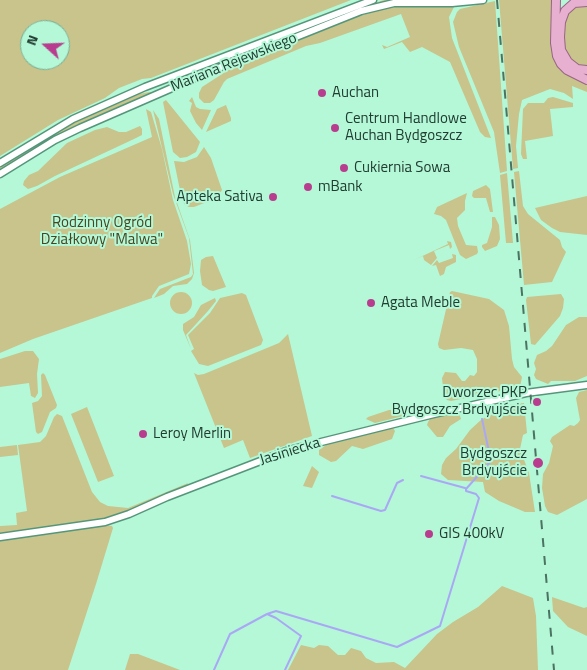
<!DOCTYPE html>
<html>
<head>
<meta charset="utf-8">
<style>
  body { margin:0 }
  #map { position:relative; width:587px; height:670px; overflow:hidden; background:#b4f8d8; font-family:"Titillium Web",sans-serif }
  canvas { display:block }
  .north { position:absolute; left:20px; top:20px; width:50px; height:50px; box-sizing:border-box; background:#b4f8d8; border:1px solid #79ad95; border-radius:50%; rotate:290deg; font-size:14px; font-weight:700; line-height:20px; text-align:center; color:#213c30 }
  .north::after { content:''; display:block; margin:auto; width:18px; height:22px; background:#b93d8e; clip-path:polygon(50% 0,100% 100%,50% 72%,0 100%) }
</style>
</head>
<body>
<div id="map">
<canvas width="587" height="670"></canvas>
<div class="north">N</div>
</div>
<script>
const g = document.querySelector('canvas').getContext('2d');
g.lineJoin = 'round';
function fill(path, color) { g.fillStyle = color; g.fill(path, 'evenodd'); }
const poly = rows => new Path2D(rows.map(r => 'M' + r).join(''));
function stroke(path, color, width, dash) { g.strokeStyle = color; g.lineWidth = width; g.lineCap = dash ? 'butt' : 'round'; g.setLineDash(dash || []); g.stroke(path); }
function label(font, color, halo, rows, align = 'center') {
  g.font = font + ' "Titillium Web",sans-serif'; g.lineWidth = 4; g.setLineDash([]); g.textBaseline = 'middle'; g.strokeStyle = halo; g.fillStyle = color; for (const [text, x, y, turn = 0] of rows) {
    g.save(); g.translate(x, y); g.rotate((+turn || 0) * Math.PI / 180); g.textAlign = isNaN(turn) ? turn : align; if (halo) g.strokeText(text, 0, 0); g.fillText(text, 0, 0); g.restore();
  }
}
fill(poly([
  [0,0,351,0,151,78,142,79,119,88,105,98,58,120,0,156],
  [30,30,60,30,60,60,30,60],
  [384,0,395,0,361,9,173,85,172,83,238,56,256,47,294,34,358,8],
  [499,0,552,0,551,42,553,54,557,65,564,72,587,85,587,92,572,86,573,99,564,93,550,89,522,100,519,114,516,146,518,168,513,169],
  [495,1,507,171,500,173,494,132,459,47,453,22,457,12,460,9],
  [412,5,454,7,449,17,452,38,491,138,485,137,480,132,450,62,422,47,410,52,402,42,384,49,382,45,387,47,410,37,401,14,320,43,306,46,227,79,224,82,214,100,210,103,204,103,199,98,199,93,202,87,233,67,359,16,386,8],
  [587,5,587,67,577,65,572,62,564,50,563,42,564,20,568,14,577,6],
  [149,92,152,93,67,130,0,171,0,167,68,125,139,94],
  [192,97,196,107,200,109,211,110,202,130,196,123,190,111,192,103,189,101],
  [553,97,573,103,573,107,550,109,553,136,525,141,527,159,523,159,521,154,523,109,528,103,544,103,548,98],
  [166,100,200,142,196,152,187,157,180,158,173,152,163,102],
  [226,105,231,118,231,121,206,132,217,109],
  [146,109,151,112,162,149,173,200,187,241,191,264,189,274,159,286,152,296,152,298,33,339,0,353,0,209,60,177,152,137],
  [153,110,159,119,175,197,190,240,194,273,192,279,187,284,173,286,164,294,154,298,160,289,191,277,193,274,189,238,173,194],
  [140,126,142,129,142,135,134,139,55,176,37,186,28,189,23,185,24,181,29,175,38,171,67,143,95,130,107,127,119,132,126,132],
  [204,147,211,158,222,190,217,198,194,207,189,207,185,205,182,200,174,161,184,162,197,157],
  [519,171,523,206,528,214,560,240,562,247,566,252,552,282,524,285,514,172],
  [507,173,513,243,506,243,500,175],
  [486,185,490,189,493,212,490,212,486,198,474,198,472,196,473,191],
  [467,193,465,201,465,210,457,218,458,226,466,245,477,246,478,252,477,254,466,259,460,255,446,220,441,216,434,214,437,207],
  [587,196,587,235,560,232,552,228,541,220,535,208],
  [492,217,495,217,499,225,500,239,497,246,485,251,482,247,482,245,487,243,492,227],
  [447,241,451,242,452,247,450,249,449,245,434,251,437,258,431,265,424,260,423,256,414,260,448,244],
  [452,254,456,255,456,262,446,267,444,274,440,276,436,265,432,266,437,260,439,263,453,258],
  [213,256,226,287,213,291,209,290,202,285,200,271,201,260,206,257],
  [452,291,489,299,504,310,509,326,512,359,514,367,522,377,520,387,451,401,447,400,444,396,442,378,445,372,456,373,462,381,465,381,470,375,474,376,477,372,477,359,473,350,461,348,444,350,439,348,438,344,450,292],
  '170 303a11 11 0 1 1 22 0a11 11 0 1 1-22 0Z',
  [242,293,246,295,263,340,261,345,208,366,199,364,191,351,194,349,188,335,210,313,220,298],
  [561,294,564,299,563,308,560,316,535,345,531,344,526,300,527,297],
  [215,298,216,301,208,311,186,335,191,349,183,330,183,324,194,317,201,305],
  [579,317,587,317,587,376,575,381,551,381,548,384,536,379,534,375,536,369,534,363,537,355,546,351,552,346,566,325],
  [288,334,312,436,250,458,243,440,224,448,194,373,198,375,204,374,279,343],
  [25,351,33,351,39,359,37,374,38,393,35,398,31,396,29,383,0,387,0,359],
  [43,373,45,375,57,405,56,408,50,412,42,432,38,434,36,432,32,403,38,401,42,396,41,375],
  [587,390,587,499,557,515,548,512,545,506,542,488,543,474,549,463,553,446,550,441,552,437,570,425,574,426,578,423,580,420,576,398,579,392],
  [495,403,509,405,524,403,527,433,523,435,520,449,529,473,535,512,525,512,499,501,485,492,483,482,448,480,441,474,442,465,446,458,456,449,470,430,482,419,495,413,489,406],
  [87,407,114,476,98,482,71,414],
  [401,409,405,412,403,416,375,423,366,419,368,417,389,410],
  [447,413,459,413,461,419,450,426,443,437,437,437,427,425,428,422,430,419],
  [57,414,62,416,92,492,100,502,108,506,128,508,188,483,187,485,127,511,98,520,0,533,0,526,17,525,16,513,27,511,18,445,40,442,46,436,54,417],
  [393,428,395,431,392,439,363,449,352,446,336,461,331,462,319,455,319,450,329,443],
  [17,445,18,455,0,457,0,447],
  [312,466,319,472,312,488,303,486],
  [104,525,112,526,113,528,96,584,68,670,0,670,0,541,64,532],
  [502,586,533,598,536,616,538,670,288,670,301,645,314,648,319,645,328,646,338,655,345,655,351,648,361,651,366,658,376,663,394,662,405,668,437,634,453,622,478,607],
  [552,597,584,608,587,607,587,636,568,627,553,611],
  [130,654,138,654,180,670,125,670]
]), '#c8c48b');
stroke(poly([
  [421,476,465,488],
  [332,496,381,511,385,510,397,483,403,480],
  [267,614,276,618,301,636,285,670],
  [214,670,230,634,267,614,276,611,397,647,440,626,479,498,476,494,466,491,466,489,491,461,482,419]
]), '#aaa8f5', 2);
const minor = poly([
  [0,163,73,119,145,87,373,0],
  [0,174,55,140,80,128,211,71,361,11,394,3,452,3,483,0],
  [0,537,105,522,129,514,167,497,289,450,434,414,526,393,587,385]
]);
const major = poly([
  [556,0,555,43,557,56,561,64,567,70,587,80],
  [587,2,574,3,565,11,561,22,560,37,561,50,568,62,577,69,587,70]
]);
stroke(minor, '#55967a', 9);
stroke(major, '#976584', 10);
stroke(minor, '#fff', 6);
stroke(major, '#e7b0d1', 8);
stroke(poly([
  [497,0,554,670]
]), '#4c7361', 2, [9, 9]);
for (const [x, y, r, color] of [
  [322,93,5,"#b93d8e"],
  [335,128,5,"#b93d8e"],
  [344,168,5,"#b93d8e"],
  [308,187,5,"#b93d8e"],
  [273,197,5,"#b93d8e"],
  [371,303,5,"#b93d8e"],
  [537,402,5,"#b93d8e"],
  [143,434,5,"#b93d8e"],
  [538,463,6,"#b93d8e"],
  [429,534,5,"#b93d8e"]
]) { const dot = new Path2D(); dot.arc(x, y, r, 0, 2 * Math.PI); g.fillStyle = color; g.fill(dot); stroke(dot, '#b4f8d8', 2); }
label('15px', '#213c30', '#b4f8d8', [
  ["Mariana Rejewskiego",234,63,-22],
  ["Jasiniecka",290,452,-17]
]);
label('15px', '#213c30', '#b4f8d8', [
  ["Auchan",332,93],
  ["Centrum Handlowe",345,119],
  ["Auchan Bydgoszcz",345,136],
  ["Cukiernia Sowa",354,168],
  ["mBank",318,187],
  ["Apteka Sativa",263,197,"right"],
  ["Agata Meble",381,303],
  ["Dworzec PKP",527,393,"right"],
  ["Bydgoszcz Brdyujście",527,410,"right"],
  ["Leroy Merlin",153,434],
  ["Bydgoszcz",527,454,"right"],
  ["Brdyujście",527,471,"right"],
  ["GIS 400kV",439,534]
], 'left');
label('15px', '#484520', '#b4f8d8', [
  ["Rodzinny Ogród",102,223],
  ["Działkowy \"Malwa\"",102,240]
]);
</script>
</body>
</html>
